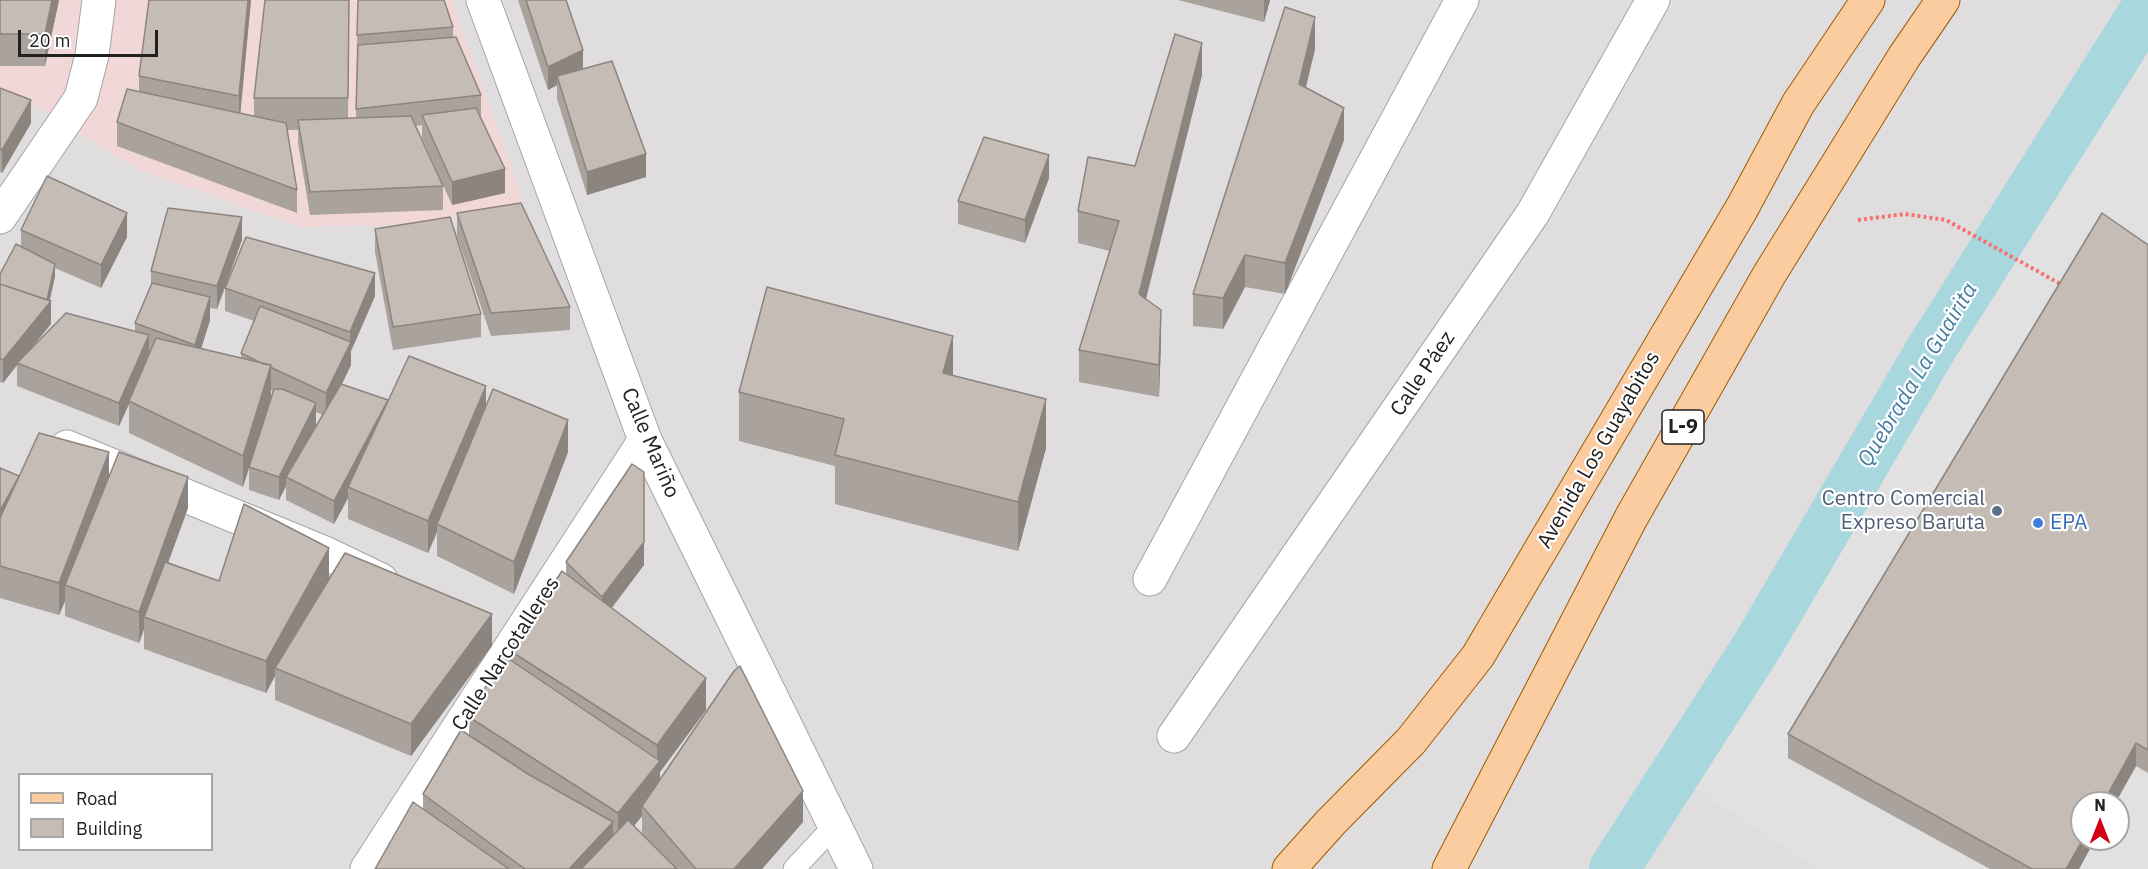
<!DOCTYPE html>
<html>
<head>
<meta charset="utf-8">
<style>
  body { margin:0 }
  #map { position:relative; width:2148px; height:869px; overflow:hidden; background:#f1ede7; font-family:"IBM Plex Sans",sans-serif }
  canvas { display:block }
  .legend { position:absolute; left:18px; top:773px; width:195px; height:78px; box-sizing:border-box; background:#fff; border:2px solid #a6a6a6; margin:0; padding:8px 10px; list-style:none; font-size:18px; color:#212121 }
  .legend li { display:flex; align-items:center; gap:12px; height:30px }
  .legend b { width:30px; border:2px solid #a6a6a6 }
  .north { position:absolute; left:2070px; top:791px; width:60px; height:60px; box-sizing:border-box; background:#fff; border:2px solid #a6a6a6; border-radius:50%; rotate:0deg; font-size:16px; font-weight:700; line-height:24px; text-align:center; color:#212121 }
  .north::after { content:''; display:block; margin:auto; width:21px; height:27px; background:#d10015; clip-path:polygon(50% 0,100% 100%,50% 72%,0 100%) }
  .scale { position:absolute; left:18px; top:30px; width:140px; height:27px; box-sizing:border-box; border:3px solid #212121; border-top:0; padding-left:8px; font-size:18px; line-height:21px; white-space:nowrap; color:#212121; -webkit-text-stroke:4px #fff; paint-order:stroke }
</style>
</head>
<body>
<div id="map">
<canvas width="2148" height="869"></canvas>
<ul class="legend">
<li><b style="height:8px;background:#fccca1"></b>Road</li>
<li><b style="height:16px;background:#c6bcb6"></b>Building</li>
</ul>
<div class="north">N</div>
<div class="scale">20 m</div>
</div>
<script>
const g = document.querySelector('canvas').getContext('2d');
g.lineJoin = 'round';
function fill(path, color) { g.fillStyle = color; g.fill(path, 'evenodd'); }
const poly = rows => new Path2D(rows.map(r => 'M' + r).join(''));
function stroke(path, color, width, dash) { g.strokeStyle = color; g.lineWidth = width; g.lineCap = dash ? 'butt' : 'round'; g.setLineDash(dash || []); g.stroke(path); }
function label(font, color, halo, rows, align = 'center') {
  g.font = font + ' "IBM Plex Sans",sans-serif'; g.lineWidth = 4.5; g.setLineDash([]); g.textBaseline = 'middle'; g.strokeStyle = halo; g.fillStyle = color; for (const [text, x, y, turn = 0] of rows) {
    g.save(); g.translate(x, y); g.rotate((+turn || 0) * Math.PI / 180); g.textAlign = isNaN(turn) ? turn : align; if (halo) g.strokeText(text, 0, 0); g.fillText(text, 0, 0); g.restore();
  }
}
fill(poly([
  [452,0,2148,0,2148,869,0,869,0,102,31,103,141,171,524,202],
  [20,774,212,774,212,850,20,850],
  [2082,803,2118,803,2118,839,2082,839]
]), '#dfddde');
fill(poly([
  [0,0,452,0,524,202,427,224,301,227,141,171,31,103,0,102]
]), '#f1d7d8');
fill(poly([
  [2148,22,2148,869,1819,869,1688,785,2004,236],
  [2082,803,2118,803,2118,839,2082,839]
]), '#e1e1e1');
stroke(poly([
  [1614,869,1759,643,1930,351,2148,5]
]), '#a8d7de', 50);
const lane = poly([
  [794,869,834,826]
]);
const street = poly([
  [483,0,645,440,856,869],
  [0,217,81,98,92,55,99,0],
  [67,447,327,554,381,580],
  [1150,579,1462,0],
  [1174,736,1533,213,1653,0],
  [367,869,645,440]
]);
const primary = poly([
  [1289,869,1331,822,1411,741,1478,656,1742,208,1798,104,1868,0],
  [1449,869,1631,518,1769,275,1904,57,1943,0]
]);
stroke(lane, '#a5a5a5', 23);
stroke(street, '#a5a5a5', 35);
stroke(primary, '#9d5a00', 35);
stroke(poly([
  [1858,220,1905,214,1946,220,2064,286]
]), '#fa706f', 4, [3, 3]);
stroke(lane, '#fff', 21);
stroke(street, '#fff', 33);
stroke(primary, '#fccca1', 33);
fill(poly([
  [0,0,59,0,45,66,0,66],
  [251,0,240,113,254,116,254,98,349,0,348,118,356,118,357,35,453,27,453,37,481,95,481,118,505,193,452,205,422,138,422,125,416,126,443,186,443,210,310,215,298,143,298,130,287,130,297,190,297,213,117,146,117,122,139,92,139,76],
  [518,0,566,0,583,69,646,177,587,195,557,99,557,85,548,90],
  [1178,0,1270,0,1264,22],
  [1315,49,1306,87,1344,140,1285,294,1245,287,1223,329,1193,326,1193,294],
  [1202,75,1146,299,1161,342,1159,397,1079,382,1079,350,1110,251,1078,243,1078,211,1135,166],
  [0,88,31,123,2,173,0,172],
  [1049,178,1025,243,958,224,958,201],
  [457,213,570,307,570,330,491,336,457,236],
  [375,229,481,314,481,337,393,350,375,252],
  [21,230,127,237,101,288,55,268,55,276,50,300,51,324,27,353,135,332,135,323,151,286,151,271,242,240,217,309,210,308,210,320,201,349,241,358,241,353,254,321,225,311,225,288,375,296,351,351,351,365,342,384,388,400,486,406,568,452,514,594,437,556,437,532,428,553,348,519,348,498,334,524,286,500,286,486,279,500,249,490,249,467,273,391,271,390,271,397,243,487,129,433,129,404,119,426,17,386,17,365,3,383,0,382,0,274,21,247],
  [316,412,323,415,316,426],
  [2148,245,2148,773,2136,766,2079,869,1990,869,1788,758,1788,734],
  [953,375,1046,448,1018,551,835,504,835,466,739,441,739,392],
  [0,468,19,476,109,476,188,508,168,562,219,581,329,580,492,646,411,756,275,700,275,676,266,693,144,649,144,629,139,643,65,616,65,601,59,615,0,598],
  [566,562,644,565,612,608,706,710,660,772,660,779,803,822,762,869,375,869,423,809,423,794,469,735,469,717,509,659,509,650,566,574],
  [642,816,642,834,634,826]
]), '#aaa29d');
fill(poly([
  [52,0,59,0,45,66,45,34],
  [248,0,251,0,239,128,239,96],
  [1264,0,1270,0,1264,22],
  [1315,17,1315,49,1299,115,1299,84],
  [1202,43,1202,75,1139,326,1139,294],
  [583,50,583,73,557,76,557,85,548,90,548,67],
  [31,100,31,123,2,173,2,150],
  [1344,108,1344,140,1285,294,1285,263],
  [646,154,646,177,587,195,587,172],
  [1049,155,1049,178,1025,243,1025,220],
  [505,169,505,193,452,205,452,182],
  [127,213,127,237,101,288,101,265],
  [242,217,242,240,217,309,217,286],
  [1245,255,1245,287,1223,329,1223,298],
  [55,264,55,276,49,302,51,301,51,324,18,364,17,363,17,365,3,383,3,360,47,301],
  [375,273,375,296,351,351,351,365,326,416,326,393,350,345,350,332],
  [210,297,210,320,195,368,195,345],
  [1161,310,1161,342,1159,397,1159,365],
  [149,335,149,359,129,401,129,404,119,426,119,403],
  [953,336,953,385,943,373],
  [271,365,271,397,243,487,243,456],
  [486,386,486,418,437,524,437,532,428,553,428,521],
  [1046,399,1046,448,1018,551,1018,502],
  [388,400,348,487,348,498,334,524,334,501],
  [316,403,316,426,286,477,286,486,279,500,279,477],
  [568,420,568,452,514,594,514,562],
  [109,452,109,484,65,585,65,601,59,615,59,583],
  [19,476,0,535,0,511],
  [188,477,188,508,148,618,144,617,144,629,139,643,139,612],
  [644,542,644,565,602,620,602,597],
  [329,548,329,580,275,668,275,676,266,693,266,661],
  [492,614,492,646,411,756,411,724],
  [706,678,706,710,660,772,660,793,642,806,642,816,618,845,618,813,657,766,657,745],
  [2136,743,2136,766,2115,803,2103,803],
  [803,791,803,822,762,869,734,869],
  [613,822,613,854,599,869,569,869],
  [2083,839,2095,839,2079,869,2066,869]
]), '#8b847f');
const building = poly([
  [0,0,52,0,45,34,0,34,0,0],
  [149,0,248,0,239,96,139,76,149,0],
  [265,0,349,0,348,98,254,98,265,0],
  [358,0,444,0,453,27,357,35,358,0],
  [526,0,566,0,583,50,548,67,526,0],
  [1285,7,1315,17,1299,84,1344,108,1285,263,1245,255,1223,298,1193,294,1285,7],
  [1175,34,1202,43,1139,294,1161,310,1159,365,1079,350,1119,221,1078,211,1088,157,1135,166,1175,34],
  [456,37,481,95,356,109,358,45,456,37],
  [612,61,646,154,587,172,557,76,612,61],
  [0,88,31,100,2,150,0,149,0,88],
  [127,89,286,123,297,190,117,122,127,89],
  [476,108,505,169,452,182,422,115,476,108],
  [411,116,443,186,310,192,298,120,411,116],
  [984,137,1049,155,1025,220,958,201,984,137],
  [47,176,127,213,101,265,21,230,47,176],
  [521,203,570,307,491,313,457,213,521,203],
  [168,208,242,217,217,286,151,271,168,208],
  [2102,213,2148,245,2148,750,2136,743,2103,803,2082,803,2083,839,2066,869,2032,869,1788,734,2102,213],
  [450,217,481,314,393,327,375,229,450,217],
  [246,237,375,273,350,332,225,288,246,237],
  [16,244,55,264,47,300,0,284,0,274,16,244],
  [152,283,210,297,195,345,135,323,152,283],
  [0,284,51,301,3,360,0,359,0,284],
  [767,287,953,336,943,373,1046,399,1018,502,835,455,844,419,739,392,767,287],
  [260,306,351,342,326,393,270,367,271,365,263,364,241,353,260,306],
  [66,313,149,335,119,403,17,363,66,313],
  [156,338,271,365,243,456,129,401,156,338],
  [409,356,486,386,428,521,348,487,409,356],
  [341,384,388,400,334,501,286,477,341,384],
  [274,389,282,389,316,403,279,477,249,467,274,389],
  [493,389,568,420,514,562,437,524,493,389],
  [39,433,109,452,59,583,0,566,0,518,39,433],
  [119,452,188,477,139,612,65,585,119,452],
  [632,464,644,472,644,542,602,597,566,562,632,464],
  [0,468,19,476,0,511,0,468],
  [244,504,329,548,266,661,144,617,165,562,219,581,244,504],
  [345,553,492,614,411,724,275,668,345,553],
  [562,571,706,678,657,745,509,650,562,571],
  [503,655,660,761,618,813,469,717,503,655],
  [740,666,803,791,734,869,696,869,642,806,734,671,740,666],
  [461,730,528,774,613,822,569,869,525,869,423,794,461,730],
  [413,802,509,869,375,869,413,802],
  [628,820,677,869,581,869,628,820]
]);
fill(building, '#c6bcb6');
stroke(building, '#8b847f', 1.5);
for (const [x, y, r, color] of [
  [1997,511,6,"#5c6f8a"],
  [2038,523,6,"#3f7fe0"]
]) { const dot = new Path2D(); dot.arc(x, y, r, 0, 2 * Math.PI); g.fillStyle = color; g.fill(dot); stroke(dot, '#fff', 2); }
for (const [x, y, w] of [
  [1683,427,42]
]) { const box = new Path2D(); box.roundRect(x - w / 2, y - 17, w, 34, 4.5); g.fillStyle = '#fff'; g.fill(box); stroke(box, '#212121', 1.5); }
label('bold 20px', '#212121', null, [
  ["L-9",1683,427]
]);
label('21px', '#212121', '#fff', [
  ["Calle Páez",1423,374,-56],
  ["Calle Mariño",650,443,67],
  ["Avenida Los Guayabitos",1599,450,-60],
  ["Calle Narcotalleres",506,654,-57]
]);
label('21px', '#4e5e75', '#fff', [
  ["Centro Comercial",1985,499],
  ["Expreso Baruta",1985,523]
], 'right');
label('21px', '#366cbe', '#fff', [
  ["EPA",2050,523]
], 'left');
label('italic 22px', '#467ca1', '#fff', [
  ["Quebrada La Guairita",1918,375,-59]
]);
</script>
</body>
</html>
